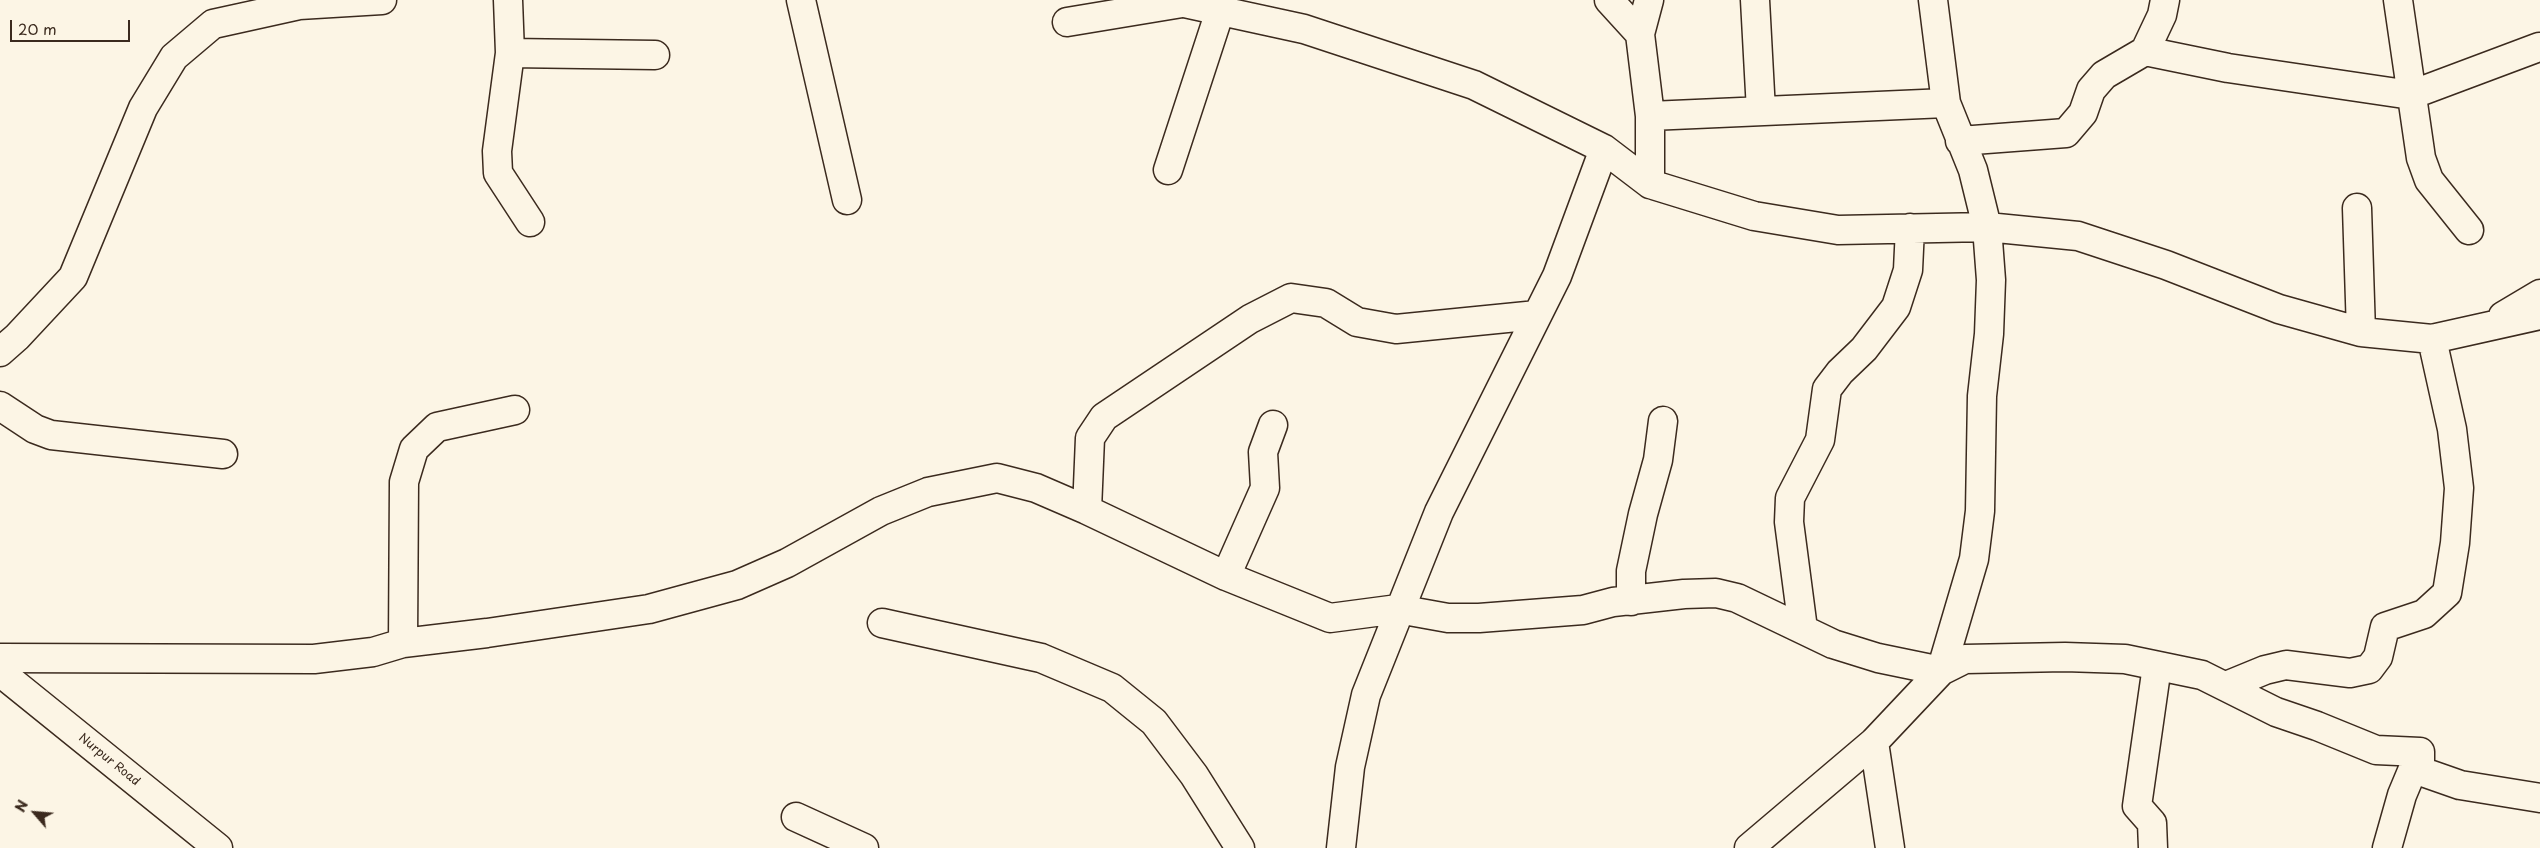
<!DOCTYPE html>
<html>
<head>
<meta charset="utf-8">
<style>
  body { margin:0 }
  #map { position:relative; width:2540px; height:848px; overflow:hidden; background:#fcf5e5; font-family:"Playpen Sans",sans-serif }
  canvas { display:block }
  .north { position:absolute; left:10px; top:788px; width:50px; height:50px; -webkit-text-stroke:4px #fcf5e5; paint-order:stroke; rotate:297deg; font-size:14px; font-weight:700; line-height:20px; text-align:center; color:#3b2a1e }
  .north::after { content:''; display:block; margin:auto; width:18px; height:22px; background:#3b2a1e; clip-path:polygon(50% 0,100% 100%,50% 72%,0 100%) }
  .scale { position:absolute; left:10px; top:20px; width:120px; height:22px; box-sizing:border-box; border:2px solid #3b2a1e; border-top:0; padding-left:6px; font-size:15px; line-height:18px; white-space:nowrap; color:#3b2a1e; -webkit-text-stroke:4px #fcf5e5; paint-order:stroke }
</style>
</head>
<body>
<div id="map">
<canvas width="2540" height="848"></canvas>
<div class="north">N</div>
<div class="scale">20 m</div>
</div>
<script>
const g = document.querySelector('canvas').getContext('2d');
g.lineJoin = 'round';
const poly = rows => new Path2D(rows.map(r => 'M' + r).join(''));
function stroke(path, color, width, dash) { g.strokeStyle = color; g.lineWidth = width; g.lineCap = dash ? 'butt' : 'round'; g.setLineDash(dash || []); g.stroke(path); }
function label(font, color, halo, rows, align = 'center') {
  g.font = font + ' "Playpen Sans",sans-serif'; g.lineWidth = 5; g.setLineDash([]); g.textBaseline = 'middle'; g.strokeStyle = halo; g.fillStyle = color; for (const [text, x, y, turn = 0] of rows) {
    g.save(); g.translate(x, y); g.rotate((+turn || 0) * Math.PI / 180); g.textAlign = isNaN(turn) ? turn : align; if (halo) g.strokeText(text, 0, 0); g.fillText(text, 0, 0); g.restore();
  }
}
const minor = poly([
  [508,0,510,53,497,151,498,173,530,222],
  [801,0,847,200],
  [1171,0,1304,29,1474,85,1604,149,1650,184,1754,216,1838,230,1987,227,2078,236,2166,265,2279,309,2361,332,2432,339,2540,315],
  [1609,0,1640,34],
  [1649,0,1640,34,1650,116,1650,184],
  [1755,0,1761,111],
  [2398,0,2421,158,2429,180,2469,230],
  [1067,22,1182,3],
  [2145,51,2228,68,2411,95,2539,47],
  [510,53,655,55],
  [1650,116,1946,103],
  [1960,141,2066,133,2083,113,2091,90,2104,75,2145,51,2162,15,2165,0],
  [1168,170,1220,11],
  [2357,208,2361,332],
  [2503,316,2540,294],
  [0,352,17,337,73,277,143,108,174,57,213,24,299,5,382,0],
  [0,406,35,429,51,435,223,454],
  [1087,510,1090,438,1104,417,1250,319,1291,298,1326,303,1357,322,1396,329,1537,315],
  [1226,576,1265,488,1263,452,1273,425],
  [1631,601,1631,571,1643,514,1658,460,1663,421],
  [882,623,1041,658,1112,688,1154,722,1194,775,1240,848],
  [1803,629,1789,522,1790,498,1820,440,1827,389,1840,372,1864,349,1896,307,1908,270,1910,228],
  [403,643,404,482,414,449,437,427,515,410],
  [0,658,314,659,373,652,403,643,487,633,649,609,737,585,787,563,881,511,928,492,997,478,1036,488,1087,510,1226,576,1330,618,1398,609,1448,618,1479,618,1583,610,1613,602,1684,594,1716,593,1737,598,1833,644,1878,658,1941,671,1974,559,1980,511,1982,396,1989,334,1991,280,1987,227,1973,170,1946,103,1933,0],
  [2226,686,2265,670,2286,665,2350,673,2369,669,2378,657,2385,627,2424,614,2447,593,2455,543,2459,488,2452,429,2432,339],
  [1874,742,1890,848],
  [796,817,864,848],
  [1341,848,1350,767,1366,695,1439,512,1557,276,1604,149],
  [1749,848,1874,742,1941,671,1965,659,2065,657,2125,659,2202,675,2276,712,2317,726,2376,750,2420,752,2420,771,2460,785,2540,798],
  [2153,848,2152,823,2137,806,2157,666],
  [2387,848,2402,795,2420,752]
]);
const tertiary = poly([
  [0,672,218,848]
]);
stroke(minor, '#3b2a1e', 31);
stroke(tertiary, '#3b2a1e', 31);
stroke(minor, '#fcf5e5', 28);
stroke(tertiary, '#fcf5e5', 28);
label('12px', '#3b2a1e', '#fcf5e5', [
  ["Nurpur Road",109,760,39]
]);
</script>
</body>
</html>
